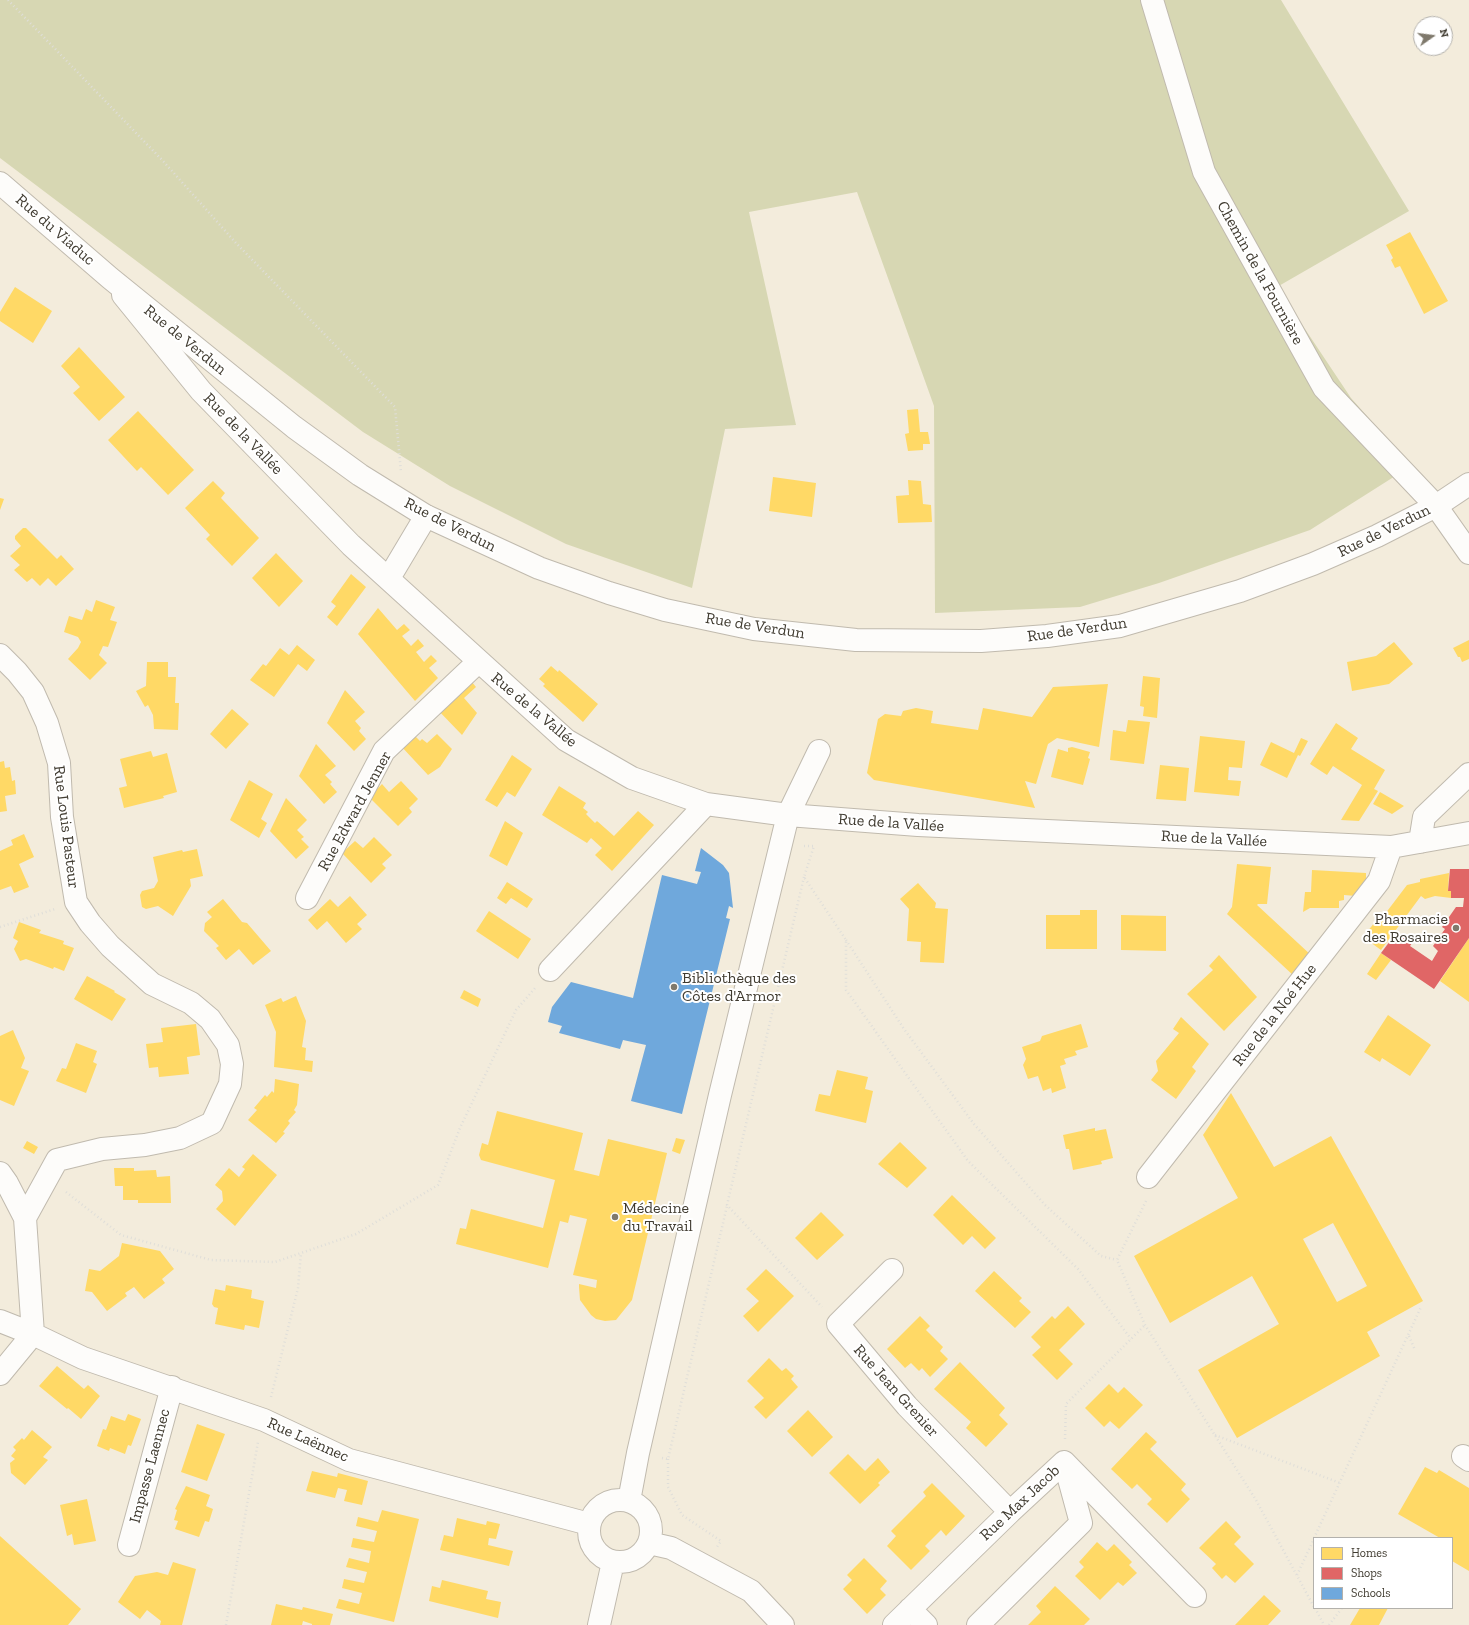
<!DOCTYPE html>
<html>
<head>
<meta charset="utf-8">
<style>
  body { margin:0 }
  #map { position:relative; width:1469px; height:1625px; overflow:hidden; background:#f3ecdc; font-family:"Zilla Slab",serif }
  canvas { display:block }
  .legend { position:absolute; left:1313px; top:1537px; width:140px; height:72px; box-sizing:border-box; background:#fff; border:1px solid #b3b1ac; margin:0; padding:5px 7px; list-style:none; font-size:12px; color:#403b30 }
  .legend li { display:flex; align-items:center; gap:8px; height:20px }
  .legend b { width:20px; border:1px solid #b3b1ac }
  .north { position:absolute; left:1413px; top:16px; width:40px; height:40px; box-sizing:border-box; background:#fff; border:1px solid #b3b1ac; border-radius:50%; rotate:76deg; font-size:11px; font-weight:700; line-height:16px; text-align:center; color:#403b30 }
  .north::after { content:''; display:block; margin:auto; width:14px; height:18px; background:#7f796c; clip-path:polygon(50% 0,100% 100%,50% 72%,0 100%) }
</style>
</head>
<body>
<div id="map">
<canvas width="1469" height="1625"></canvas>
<ul class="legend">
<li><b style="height:11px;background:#ffd966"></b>Homes</li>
<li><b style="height:11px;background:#e06666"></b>Shops</li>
<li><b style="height:11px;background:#6fa8dc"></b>Schools</li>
</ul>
<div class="north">N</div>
</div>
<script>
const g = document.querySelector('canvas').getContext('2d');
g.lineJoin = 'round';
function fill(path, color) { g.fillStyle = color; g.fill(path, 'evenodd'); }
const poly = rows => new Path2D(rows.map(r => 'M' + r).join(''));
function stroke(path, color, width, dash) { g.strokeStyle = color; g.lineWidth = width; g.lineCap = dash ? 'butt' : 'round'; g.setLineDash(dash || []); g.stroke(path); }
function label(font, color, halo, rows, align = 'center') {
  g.font = font + ' "Zilla Slab",serif'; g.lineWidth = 4; g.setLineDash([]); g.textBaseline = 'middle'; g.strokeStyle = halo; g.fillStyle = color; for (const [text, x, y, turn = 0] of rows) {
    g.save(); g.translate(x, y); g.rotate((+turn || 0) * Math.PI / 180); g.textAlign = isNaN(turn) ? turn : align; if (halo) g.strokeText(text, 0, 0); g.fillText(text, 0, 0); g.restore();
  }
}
fill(poly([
  [0,0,1281,0,1409,211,1277,287,1351,398,1411,466,1310,530,1159,583,1080,607,935,613,934,406,857,192,749,212,796,425,725,429,692,588,566,544,450,486,363,432,0,158]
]), '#d7d7b3');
fill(poly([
  [1410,232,1448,301,1424,314,1400,266,1395,268,1391,260,1393,258,1386,245],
  [15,287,52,311,33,343,0,321,0,312],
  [79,347,125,397,99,421,73,393,80,387,61,366],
  [918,409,920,432,928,432,930,444,923,444,923,450,908,451,905,434,909,433,907,410],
  [138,411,194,470,168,495,141,467,137,471,108,440],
  [773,477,816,483,812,517,769,511],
  [908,480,921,481,923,504,931,505,932,522,898,523,896,496,909,495],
  [213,481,225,493,221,498,259,538,232,566,206,539,210,535,185,508],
  [0,498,4,499,0,510],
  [23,528,26,528,57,559,61,555,74,569,56,586,48,578,40,586,32,578,27,582,14,570,20,565,10,556,21,546,15,539,15,536],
  [276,553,303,581,279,607,252,578],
  [351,574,366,587,337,626,327,617,336,606,331,602],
  [96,600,115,607,110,620,117,622,108,647,103,646,99,655,107,663,90,680,68,659,78,648,81,642,78,637,64,632,69,616,82,620,86,609,92,612],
  [378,608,397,630,404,624,410,630,402,636,411,646,418,639,424,646,416,652,424,662,431,655,437,661,429,668,438,678,415,701,358,634],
  [1469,640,1469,659,1462,662,1460,657,1458,657,1453,648],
  [1394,642,1413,664,1389,684,1352,691,1347,662,1376,656],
  [297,645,315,660,307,671,298,664,274,697,250,680,263,664,266,666,280,648,289,655],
  [147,662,168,662,168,677,176,677,175,703,179,703,178,730,154,729,153,715,148,705,145,707,136,691,146,686],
  [551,666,558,672,559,670,598,704,583,722,543,686,545,684,539,679],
  [467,676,476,687,464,698,477,713,462,735,435,707],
  [1143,676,1160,678,1157,718,1143,716,1144,707,1140,706],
  [1108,684,1099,747,1057,738,1048,744,1036,784,1025,781,1035,808,874,780,867,773,878,719,885,714,901,716,903,711,916,708,933,711,931,723,978,730,983,708,1032,717,1053,687],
  [345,690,365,712,355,721,361,728,359,731,366,739,354,751,327,723],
  [232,709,249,724,226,749,210,734],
  [1128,720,1150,722,1144,764,1110,760,1113,730,1126,732],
  [1336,723,1358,738,1351,749,1385,770,1374,789,1378,791,1359,821,1341,820,1362,785,1333,766,1327,775,1310,764],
  [412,733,420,741,422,739,427,743,437,734,452,749,440,767,428,775,400,745],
  [1200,736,1245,741,1242,768,1229,767,1228,780,1241,781,1239,796,1194,792],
  [1301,738,1308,741,1300,756,1298,755,1287,778,1260,765,1271,742,1294,753],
  [316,744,336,766,325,775,332,782,330,784,337,792,324,804,299,776],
  [1072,747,1090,752,1088,758,1090,759,1083,785,1051,777,1058,749,1068,752,1068,748],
  [151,751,153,757,167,753,177,792,163,796,164,798,124,808,119,788,127,786,120,759],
  [512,755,532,769,515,797,507,792,497,807,485,800],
  [4,761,5,768,10,767,12,781,15,780,16,794,5,796,7,811,0,812,0,762],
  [1160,765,1189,768,1186,801,1156,799],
  [249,780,273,794,261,819,267,823,259,838,230,820],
  [401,781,418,799,409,808,412,812,398,826,369,797,382,784,389,792],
  [559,786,586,803,583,808,588,812,586,814,595,823,597,821,614,836,638,811,654,825,612,871,595,855,602,848,591,838,587,843,542,815],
  [1380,792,1404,806,1392,814,1373,804],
  [286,798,307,820,297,830,304,837,301,839,309,847,296,859,270,831],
  [505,821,523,833,507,866,489,856],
  [24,834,34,857,19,864,29,887,14,893,11,886,0,890,0,851,13,845,11,840],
  [374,837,392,855,382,864,386,868,371,883,342,853,355,841,363,848],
  [197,849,203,876,190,879,191,886,173,916,158,906,146,909,142,907,140,895,142,891,154,888,158,881,153,857,182,850,183,852],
  [1237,864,1271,867,1267,904,1258,904,1257,905,1312,956,1294,976,1227,914,1232,907],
  [1312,870,1366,873,1366,883,1356,896,1344,895,1344,900,1339,901,1339,908,1310,908,1303,912,1305,892,1311,892],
  [1449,873,1448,891,1451,891,1451,898,1435,896,1425,899,1421,896,1381,950,1363,937,1383,912,1385,914,1407,885,1420,882,1420,879],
  [507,882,533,899,527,908,511,898,506,904,497,898],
  [918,883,936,903,935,908,948,909,944,963,920,962,921,942,907,941,909,909,900,899],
  [350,896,367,915,357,924,362,929,346,943,327,921,317,930,308,920,330,899,338,907],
  [223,899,242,922,247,923,271,951,253,965,239,949,226,960,216,948,219,946,204,931,205,923,212,917,207,912],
  [1080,910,1097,910,1097,949,1046,949,1046,915,1080,915],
  [489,911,531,939,518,959,476,931],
  [1121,915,1166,916,1166,951,1121,950],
  [19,922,41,930,39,933,64,941,63,944,74,948,64,971,54,967,53,969,26,959,20,961,14,949,18,941,13,938],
  [1469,938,1469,1002,1440,981],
  [1381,953,1391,960,1376,980,1367,974],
  [1219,955,1257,997,1224,1031,1187,994,1213,970,1209,966],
  [87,976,115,991,114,992,126,999,112,1021,74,999],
  [464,990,481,999,478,1007,460,998],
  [296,996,306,1021,302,1047,306,1048,305,1060,313,1061,312,1072,274,1067,276,1032,265,1005,281,998,283,1002],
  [1388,1015,1431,1045,1410,1076,1382,1058,1380,1062,1364,1052],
  [1181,1017,1209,1044,1192,1067,1196,1071,1176,1099,1151,1080,1158,1071,1156,1061,1179,1033,1173,1029],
  [196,1024,200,1055,187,1057,189,1074,159,1077,158,1067,149,1068,146,1044,163,1042,161,1028],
  [1081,1024,1088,1047,1075,1051,1077,1055,1064,1059,1066,1064,1060,1066,1066,1088,1052,1093,1051,1088,1043,1091,1038,1076,1028,1079,1023,1065,1026,1059,1022,1047,1040,1041,1042,1036],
  [13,1030,25,1058,21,1068,29,1071,14,1106,0,1100,0,1036],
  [76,1043,97,1051,93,1062,97,1064,86,1093,56,1081,62,1068,66,1069],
  [837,1070,868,1077,865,1089,873,1091,866,1123,815,1111,819,1094,830,1096],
  [275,1079,299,1084,297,1105,294,1110,296,1112,288,1121,290,1123,283,1132,285,1133,276,1143,248,1120,257,1110,254,1108,265,1095,267,1097,272,1091,274,1093],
  [1231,1093,1274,1167,1331,1136,1423,1301,1367,1332,1380,1356,1237,1438,1198,1370,1279,1324,1252,1276,1170,1323,1134,1256,1238,1198,1203,1135],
  [1333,1223,1367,1286,1337,1302,1303,1239],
  [497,1111,583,1133,574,1170,599,1176,608,1139,667,1153,632,1300,616,1320,605,1321,596,1319,591,1315,580,1300,579,1287,579,1284,596,1288,597,1280,573,1275,587,1219,570,1215,568,1223,560,1221,548,1268,456,1244,460,1228,466,1229,471,1209,543,1228,555,1180,481,1160,479,1155,482,1143,488,1145],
  [1095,1128,1095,1131,1106,1129,1113,1158,1101,1161,1102,1164,1073,1170,1069,1149,1066,1149,1063,1135],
  [676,1138,685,1140,680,1154,672,1151],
  [27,1141,38,1147,34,1154,23,1148],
  [900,1142,927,1168,907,1188,878,1164],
  [253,1154,277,1175,235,1226,216,1209,223,1201,222,1191,215,1185,229,1168,239,1177,245,1169,242,1167],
  [114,1168,134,1168,134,1171,156,1170,157,1177,170,1176,171,1203,138,1203,138,1200,123,1200,123,1186,115,1186],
  [952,1195,996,1238,985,1249,972,1236,963,1245,933,1215],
  [821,1212,844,1235,817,1260,795,1238],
  [122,1243,160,1251,174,1269,162,1279,165,1283,144,1299,134,1287,125,1293,127,1296,107,1311,92,1292,85,1291,89,1269,100,1271,119,1256],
  [766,1269,794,1296,758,1332,743,1316,759,1301,746,1289],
  [994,1271,1022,1298,1019,1301,1031,1312,1015,1328,975,1291],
  [226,1285,252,1290,251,1298,264,1301,259,1328,245,1325,244,1330,215,1324,218,1308,214,1307,212,1304,215,1289,225,1291],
  [1068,1306,1085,1324,1059,1350,1073,1364,1057,1380,1032,1355,1041,1347,1031,1337,1052,1316,1055,1319],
  [920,1316,930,1326,926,1330,943,1347,940,1351,948,1359,930,1377,922,1368,919,1371,911,1363,905,1368,887,1349],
  [769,1358,782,1371,786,1368,794,1376,791,1379,798,1387,766,1419,754,1407,764,1398,747,1381],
  [960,1362,1005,1408,999,1415,1008,1424,986,1447,966,1428,971,1422,934,1389],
  [57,1366,84,1389,88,1385,100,1396,81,1419,68,1408,67,1409,39,1386],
  [1109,1384,1118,1393,1124,1387,1143,1405,1119,1429,1110,1421,1104,1427,1085,1408],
  [808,1410,833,1437,812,1457,787,1431],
  [128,1414,141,1419,131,1446,128,1445,125,1454,110,1448,109,1451,97,1446,103,1429,106,1430,111,1416,125,1421],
  [197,1424,225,1434,207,1481,181,1472],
  [32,1430,52,1447,43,1457,48,1460,25,1485,11,1473,10,1463,15,1459,11,1456,16,1450,13,1447,22,1438,24,1440],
  [1146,1432,1157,1442,1150,1449,1186,1484,1181,1490,1190,1499,1167,1523,1147,1504,1152,1499,1137,1484,1132,1489,1111,1469],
  [848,1454,865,1471,878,1458,890,1472,878,1483,880,1485,860,1504,829,1473],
  [1425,1467,1437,1473,1439,1470,1469,1488,1469,1571,1452,1561,1452,1538,1440,1538,1398,1514],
  [312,1471,337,1477,338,1473,368,1481,362,1505,344,1501,347,1490,338,1488,335,1498,306,1491],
  [932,1483,965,1516,946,1536,941,1530,925,1546,930,1551,911,1570,887,1546,896,1536,891,1531,926,1496,923,1492],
  [186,1486,210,1495,206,1506,213,1509,209,1522,205,1521,199,1537,175,1529,178,1521,174,1520,177,1510,175,1509],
  [87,1499,96,1541,74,1545,72,1534,67,1536,60,1505],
  [382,1510,419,1519,394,1622,336,1608,339,1599,359,1604,362,1593,342,1588,344,1579,364,1583,367,1572,346,1567,349,1558,369,1563,371,1551,351,1547,353,1538,374,1542,377,1531,356,1526,358,1517,378,1522],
  [457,1518,486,1525,487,1521,500,1524,496,1539,489,1538,488,1545,513,1551,509,1566,440,1550,444,1535,453,1537],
  [1226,1521,1241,1537,1234,1544,1254,1564,1235,1583,1226,1575,1222,1579,1212,1568,1216,1564,1199,1548],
  [0,1536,81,1609,68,1625,0,1625],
  [1097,1542,1107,1551,1114,1544,1132,1562,1129,1565,1137,1573,1123,1586,1118,1582,1100,1600,1075,1576,1084,1567,1079,1562],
  [864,1558,887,1581,880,1589,886,1595,867,1614,843,1589,852,1580,847,1575],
  [173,1562,196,1569,182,1625,160,1625,161,1621,147,1610,140,1619,118,1602,135,1576,157,1572,168,1575],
  [442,1580,488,1591,486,1599,501,1602,498,1618,429,1601,432,1586,440,1588],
  [1055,1586,1090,1619,1084,1625,1028,1625,1041,1612,1036,1606],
  [1264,1595,1281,1611,1268,1625,1235,1625],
  [276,1604,302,1610,303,1607,333,1614,330,1625,312,1625,312,1624,303,1621,302,1625,271,1625],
  [1360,1608,1388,1608,1379,1625,1350,1625]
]), '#ffd966');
fill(poly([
  [1450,869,1469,869,1469,938,1434,989,1381,953,1396,933,1412,943,1410,946,1432,961,1438,951,1433,946,1445,929,1442,927,1456,907,1463,907,1464,898,1451,898,1451,891,1448,891]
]), '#e06666');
fill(poly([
  [701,848,723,865,729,873,733,908,729,906,726,918,730,919,682,1114,631,1101,646,1045,623,1040,620,1049,559,1033,562,1026,548,1022,552,1007,571,982,633,998,662,875,697,884,701,872,695,871]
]), '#6fa8dc');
const minor = poly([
  [1152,0,1204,172,1324,388,1436,506,1469,553],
  [123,295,201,391,351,545,566,740,632,778,706,804,788,815,918,825,1391,847,1469,833],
  [389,578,426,516],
  [0,655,17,672,33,692,47,723,59,763,62,817,76,902,90,923,110,946,152,984,191,1003,210,1019,228,1045,232,1064,230,1084,212,1123,180,1138,145,1145,102,1149,57,1160,25,1218],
  [1420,842,1424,817,1469,774],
  [307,898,384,751,478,662],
  [550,970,706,804],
  [0,1173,7,1183,25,1218,33,1334,0,1374],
  [1148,1177,1379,881,1391,847],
  [892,1270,838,1324,907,1406,1010,1512],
  [0,1321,33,1334,83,1358,264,1420,349,1460,589,1524],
  [1463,1456,1469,1460],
  '589 1531a31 31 0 1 1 62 0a31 31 0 1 1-62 0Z',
  [629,1501,638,1453,720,1095,788,815,819,751],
  [649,1543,671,1548,751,1591,783,1625],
  [129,1545,172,1387],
  [910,1609,926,1625],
  [599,1625,613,1562],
  [894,1625,1010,1512,1064,1462,1195,1596],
  [978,1625,1081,1523,1065,1464]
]);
const major = poly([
  [0,183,110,278,294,427,360,475,426,516,539,568,609,593,665,610,754,629,856,640,981,641,1047,636,1120,626,1240,591,1313,564,1377,536,1436,506,1469,484]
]);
stroke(minor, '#c0baae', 24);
stroke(major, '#c0baae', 24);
stroke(poly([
  [8,0,164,162,236,243,395,407,401,472],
  [804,846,814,846,804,877,846,940,846,990,968,1161,1078,1269,1131,1339],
  [804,877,727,1205,822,1307],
  [0,927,55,909],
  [846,940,904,1029,974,1124,1045,1205,1101,1256,1117,1260],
  [66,1192,121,1235,211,1260,275,1262,356,1234,438,1185,460,1128,516,1010,536,987],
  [1146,1201,1117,1260,1145,1325,1256,1500,1314,1607],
  [1409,1336,1415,1350],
  [271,1397,298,1288,301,1253],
  [1215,1435,1340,1483],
  [1065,1439,1066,1404,1145,1325],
  [662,1458,668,1459,727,1206],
  [668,1459,668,1487,682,1515,721,1541,717,1547],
  [1314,1538,1421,1307],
  [1297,1575,1314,1539],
  [1315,1608,1324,1625],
  [226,1625,258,1442],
  [1329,1625,1342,1608]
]), '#dfded9', 2.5, [1, 3]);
stroke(minor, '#fdfcfa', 22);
stroke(major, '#fdfcfa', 22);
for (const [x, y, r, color] of [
  [1456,928,4,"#7f796c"],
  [674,987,4,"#7f796c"],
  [615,1217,4,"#7f796c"]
]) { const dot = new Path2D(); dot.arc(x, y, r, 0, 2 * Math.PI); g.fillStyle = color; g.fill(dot); stroke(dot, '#fff', 1.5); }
label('16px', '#403b30', '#fff', [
  ["Rue du Viaduc",55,230,41],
  ["Chemin de la Fournière",1260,273,61],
  ["Rue de Verdun",185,340,39],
  ["Rue de la Vallée",243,434,46],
  ["Rue de Verdun",450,525,27],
  ["Rue de Verdun",1384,531,-26],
  ["Rue de Verdun",755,626,9],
  ["Rue de Verdun",1077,630,-8],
  ["Rue de la Vallée",534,710,40],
  ["Rue Edward Jenner",355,811,-61],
  ["Rue de la Vallée",891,823,4],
  ["Rue Louis Pasteur",66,827,83],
  ["Rue de la Vallée",1214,839,3],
  ["Rue de la Noé Hue",1275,1015,-52],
  ["Rue Jean Grenier",896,1391,48],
  ["Rue Laënnec",308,1440,24],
  ["Impasse Laennec",150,1466,-75],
  ["Rue Max Jacob",1020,1503,-43]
]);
label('16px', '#403b30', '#fff', [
  ["Pharmacie",1448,919,"right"],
  ["des Rosaires",1448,937,"right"],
  ["Bibliothèque des",682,978],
  ["Côtes d'Armor",682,996],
  ["Médecine",623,1208],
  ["du Travail",623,1226]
], 'left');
</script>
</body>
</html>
